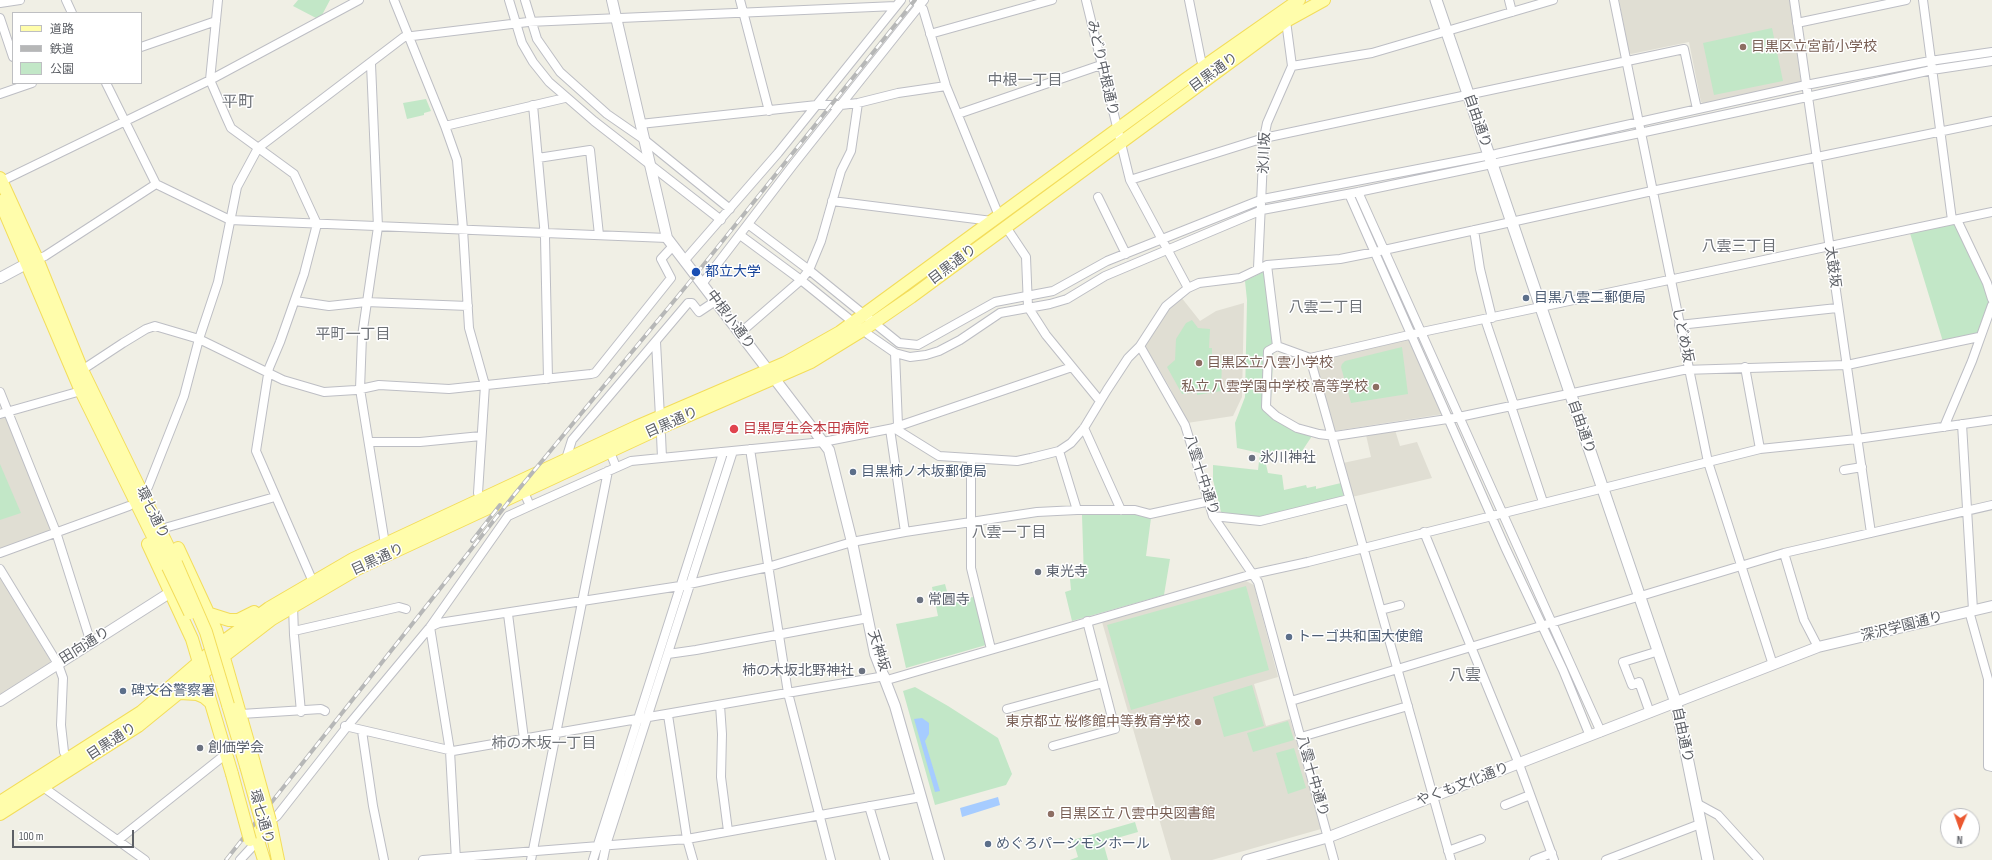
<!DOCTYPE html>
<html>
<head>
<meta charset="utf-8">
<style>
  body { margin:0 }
  #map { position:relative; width:1992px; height:860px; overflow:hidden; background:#f0efe5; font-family:"Sofia Sans Condensed","Noto Sans JP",sans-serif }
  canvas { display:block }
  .legend { position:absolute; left:12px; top:12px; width:130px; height:72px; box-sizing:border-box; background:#fff; border:1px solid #bebfc2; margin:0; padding:5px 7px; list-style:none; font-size:12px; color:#5d6066 }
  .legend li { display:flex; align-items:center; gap:8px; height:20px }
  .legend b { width:20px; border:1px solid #bebfc2 }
  .north { position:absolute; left:1940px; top:808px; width:40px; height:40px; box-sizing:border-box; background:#fff; border:1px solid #bebfc2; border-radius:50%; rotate:182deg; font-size:11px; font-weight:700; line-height:16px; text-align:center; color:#5d6066 }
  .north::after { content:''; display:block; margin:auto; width:14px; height:18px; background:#eb5830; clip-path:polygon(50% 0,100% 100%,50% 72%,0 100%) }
  .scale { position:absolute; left:12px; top:830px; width:122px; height:18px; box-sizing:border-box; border:2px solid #5d6066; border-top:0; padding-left:5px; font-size:12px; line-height:14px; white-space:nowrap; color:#5d6066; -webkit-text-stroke:3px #fff; paint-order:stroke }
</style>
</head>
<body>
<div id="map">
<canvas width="1992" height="860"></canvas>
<ul class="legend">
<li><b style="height:5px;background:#fffdab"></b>道路</li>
<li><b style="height:5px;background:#b6b7b7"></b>鉄道</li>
<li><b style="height:11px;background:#c2e7c7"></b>公園</li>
</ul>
<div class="north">N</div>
<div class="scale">100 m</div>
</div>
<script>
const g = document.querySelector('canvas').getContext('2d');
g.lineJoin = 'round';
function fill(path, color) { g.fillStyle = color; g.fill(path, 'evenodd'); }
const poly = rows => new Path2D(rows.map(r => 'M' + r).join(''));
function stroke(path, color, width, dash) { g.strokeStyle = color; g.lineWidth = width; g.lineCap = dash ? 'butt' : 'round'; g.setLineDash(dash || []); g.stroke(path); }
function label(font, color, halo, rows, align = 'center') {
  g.font = font + ' "Sofia Sans Condensed","Noto Sans JP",sans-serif'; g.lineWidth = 3; g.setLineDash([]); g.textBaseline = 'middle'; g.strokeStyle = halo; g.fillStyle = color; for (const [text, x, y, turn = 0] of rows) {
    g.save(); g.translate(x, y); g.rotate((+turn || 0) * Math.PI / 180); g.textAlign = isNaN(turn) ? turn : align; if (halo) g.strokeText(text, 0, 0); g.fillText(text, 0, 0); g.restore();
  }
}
fill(poly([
  [1619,0,1790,0,1801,83,1703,103,1701,102,1689,42,1631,54,1629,53],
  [1181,297,1200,321,1216,311,1244,303,1242,397,1233,416,1187,423,1170,388,1145,346,1169,307],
  [1408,338,1443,414,1334,431,1313,360],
  [3,417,8,419,51,530,0,549,0,418],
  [1395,430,1400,446,1417,442,1432,478,1352,497,1343,463,1371,457,1366,435],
  [0,577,50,660,50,663,0,695],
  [1246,581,1254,585,1278,677,1254,684,1266,726,1290,719,1321,829,1212,860,1171,860,1102,622,1199,592]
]), '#e0ded3');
fill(poly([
  [298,0,330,0,322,15,316,18,293,6],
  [1772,28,1783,81,1714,95,1703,43],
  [426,99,431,111,424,113,424,115,407,119,403,103],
  [1957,220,1992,300,1979,337,1944,345,1909,230],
  [1265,271,1274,344,1270,416,1312,436,1300,454,1284,449,1274,451,1265,460,1268,473,1282,475,1284,490,1306,485,1307,488,1316,486,1316,489,1341,483,1344,497,1262,519,1221,512,1213,480,1213,465,1258,470,1260,453,1237,448,1235,423,1245,397,1247,300,1245,281],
  [1192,320,1198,328,1210,329,1209,348,1212,348,1212,360,1222,360,1221,391,1197,395,1197,392,1182,394,1167,367,1175,360,1176,339,1186,323],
  [1402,347,1408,394,1351,403,1341,367,1342,364,1345,361],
  [0,464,21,513,0,520],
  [1082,515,1138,515,1151,518,1146,556,1170,559,1164,595,1072,621,1065,592,1071,590,1070,579,1084,578],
  [945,584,949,599,975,597,986,645,906,668,896,624,938,616,932,587],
  [1246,586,1269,670,1131,710,1107,625],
  [1252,685,1264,726,1224,737,1213,697],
  [915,687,948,706,998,738,1012,774,1006,785,935,805,903,691],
  [1288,721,1294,740,1253,752,1247,733],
  [1294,748,1306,788,1288,794,1276,753],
  [1135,822,1138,832,1103,842,1108,860,1070,860,1078,857,1073,840]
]), '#c2e7c7');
fill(poly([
  [922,718,929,723,929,734,925,741,940,791,935,792,914,719],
  [998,797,1000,805,962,817,960,808]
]), '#a6ccff');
const minor = poly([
  [66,0,72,13],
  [218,0,210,80,226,117,231,128,294,174,317,224,304,274,280,342,269,368,256,451,313,582],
  [394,0,445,126,457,160,463,229,469,328,485,385,478,493,481,500],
  [509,0,522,43,533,62,549,82,594,121,721,220],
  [525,0,537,39,560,72,607,114,646,141,730,209],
  [740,0,769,111],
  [914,0,923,9,946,86,999,216],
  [1086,0,1130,180,1188,288],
  [1189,0,1201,60,1205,66],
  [1509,0,1512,12],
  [1614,0,1708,462,1773,665],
  [1794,0,1871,533],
  [1923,0,1952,220],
  [0,3,20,0],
  [0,18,13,57],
  [1797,23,1906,0],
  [930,34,1052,0],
  [141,47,216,21],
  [371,64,378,227,362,336,360,389,385,544],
  [1292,66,1372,53,1553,0],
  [106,83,156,184,230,220,667,238],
  [0,94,32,83],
  [533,105,545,237,548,379],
  [958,114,1101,65],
  [640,124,817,105,841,105,858,103,898,93,946,86],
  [445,126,565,98],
  [538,158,590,150,599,235],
  [1130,180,1264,138,1684,49,1697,109],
  [2,181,210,80,359,0],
  [1358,192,1601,732],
  [1349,194,1505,547,1563,670,1590,736],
  [1098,197,1126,254],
  [832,201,992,221],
  [1957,220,1987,283,1992,299],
  [748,224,809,270,899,343,918,345,995,302,1053,291,1107,261,1263,199,1496,154,1806,85,1930,61,1992,52],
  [1006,227,1026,257,1028,307,1046,335,1100,401],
  [1474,230,1480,269,1492,318],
  [740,235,801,280,869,335,895,353,910,357,926,355,939,351,960,340,1000,313,1050,304,1067,299,1105,276,1262,210,1358,192,1640,133,1932,70,1992,61],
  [33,261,45,256,156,184],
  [684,261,778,153,901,0],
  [1267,265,1277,346,1310,358,1422,332,1992,212],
  [1258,268,1264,138,1267,123,1292,66,1286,21],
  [702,284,793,165,924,0],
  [295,301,329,306,366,302,468,306],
  [1485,319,1514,405],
  [1679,325,1837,308],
  [740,333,801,280,809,270,821,241,841,171,851,151,858,103],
  [656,342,660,417],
  [1140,346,1185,425,1213,516,1258,582,1334,860],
  [1277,346,1268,351,1266,407,1276,416,1297,428,1319,434,1335,436,1454,418,1683,370,1847,365,1979,337],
  [895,353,898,425],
  [1310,358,1451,860],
  [82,370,123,343,146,329,155,326,199,339,283,380,324,392,356,390,379,385,449,389,591,374,595,373,671,278,661,259,673,246],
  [0,392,56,532,91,643],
  [1511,406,1543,502],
  [0,414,81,391],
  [1962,424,1973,610],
  [1944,427,1972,361,1992,305],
  [1084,428,1121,510],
  [659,429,661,435,662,458],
  [369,442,420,442,481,436],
  [750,449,788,693,831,860],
  [1760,449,1857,439,1992,420],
  [1059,451,1077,510],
  [610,452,616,467],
  [971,458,971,568,991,649],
  [566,459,572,440,688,303,692,303,699,312,711,304,713,298],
  [1844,470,1862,467],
  [148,487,184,396,199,339,218,282,237,187,258,148,404,37,528,22,896,6],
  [530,506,631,461,823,442,894,428,939,456,1017,461,1031,458,1059,451,1071,443,1084,428,1107,390,1128,358,1140,346,1166,306,1188,288,1199,283,1240,278,1267,265,1340,259,1375,252,1652,191,1992,121],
  [1213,516,1260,521,1349,499],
  [168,527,275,497],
  [905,532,890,429,1072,367],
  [1424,532,1519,764,1554,860],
  [0,553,129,506],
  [1784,553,1804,620,1818,647],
  [0,569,58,664,63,678,61,725,64,752,68,758],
  [293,605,294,635,301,712],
  [1381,610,1400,605],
  [1969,611,1988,679,1988,766,1992,767],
  [508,614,524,739],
  [294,631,399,607,406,609],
  [668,654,696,650,868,618],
  [887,680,1253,574,1308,562,1760,449,1745,367],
  [1291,701,1784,553,1992,505],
  [720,705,722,734,721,777,728,831],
  [1007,709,1103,683],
  [1650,713,1639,682,1632,685,1623,662,1659,651],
  [241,714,321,709,325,711],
  [668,715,687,839,693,860],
  [345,726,453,751,885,676],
  [362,731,373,806,384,860],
  [1301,737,1408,706],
  [1053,746,1115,729,1087,621],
  [43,787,145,860],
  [1696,803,1718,815,1759,860],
  [1505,805,1530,795],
  [869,806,885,860],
  [270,821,277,816,346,728,430,627,508,516,530,506,524,492],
  [118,840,226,754],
  [1448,851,1481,839],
  [240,860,252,847],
  [423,860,687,839,921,797],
  [456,860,450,751,430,627,439,623,680,586,768,567,852,542,905,532,1037,512,1077,510,1135,510,1150,514,1210,501],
  [531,860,608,471],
  [593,860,722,456,721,452],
  [603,860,606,845,733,451],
  [1534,860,1552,853],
  [1606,860,1700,824]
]);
const tertiary = poly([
  [612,0,667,238,829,450,852,542,875,654,895,706,939,860],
  [0,278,28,263],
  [0,701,171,592],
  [1247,860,1329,837,1818,647,1992,606]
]);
const secondary = poly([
  [1436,0,1676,703,1708,860]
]);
const primary = poly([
  [0,178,37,259,82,370,176,563],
  [0,201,81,391,168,567],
  [148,544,192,639,232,774],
  [178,548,216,630,254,763],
  [210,614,229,620,238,620,254,612],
  [180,693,197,694,204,697,211,703],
  [228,705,246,766],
  [0,802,141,712,220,644,269,608,353,559,636,427,785,363,840,332,1186,79,1299,0],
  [0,814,138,726,224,656,272,619,357,569,671,423,811,362,863,330,911,297,1286,21,1324,0],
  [270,821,278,860],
  [255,831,264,860]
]);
stroke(minor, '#bdbec4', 10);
stroke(tertiary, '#bdbec4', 12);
stroke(secondary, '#bbbdc3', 13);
stroke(primary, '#f3dd5b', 14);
stroke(minor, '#fff', 8);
stroke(tertiary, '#fff', 10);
stroke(secondary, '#fff', 11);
stroke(primary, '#fffdab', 12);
const rail = poly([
  [472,541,500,505],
  [226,860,514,495,697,273,915,0]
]);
stroke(rail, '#b6b7b7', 4);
stroke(rail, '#fff', 2.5, [8]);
const primaryBridge = poly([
  [176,563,206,632,228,705],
  [168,567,190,613],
  [254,763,270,821],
  [246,766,263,827],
  [232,774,250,840]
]);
stroke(primaryBridge, '#f3dd5b', 14, []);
stroke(primaryBridge, '#fffdab', 12);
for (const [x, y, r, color] of [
  [1743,47,4,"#8d6e63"],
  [696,272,5,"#1a4fb4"],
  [1526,298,4,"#5c6f8a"],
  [1199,363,4,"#8d6e63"],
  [1376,387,4,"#8d6e63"],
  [734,429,5,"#e0444e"],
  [1252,458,4,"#6b7280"],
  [853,472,4,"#5c6f8a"],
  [1038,572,4,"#6b7280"],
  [920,600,4,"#6b7280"],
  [1289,637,4,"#5c6f8a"],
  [862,671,4,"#6b7280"],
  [123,691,4,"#5c6f8a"],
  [1198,722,4,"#8d6e63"],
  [200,748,4,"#6b7280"],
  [1051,814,4,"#8d6e63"],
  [988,844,4,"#5c6f8a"]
]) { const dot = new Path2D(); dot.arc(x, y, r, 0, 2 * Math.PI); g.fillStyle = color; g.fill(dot); stroke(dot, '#fff', 1.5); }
label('14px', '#785e54', '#fff', [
  ["目黒区立宮前小学校",1751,47],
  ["目黒区立八雲小学校",1207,363],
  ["私立 八雲学園中学校 高等学校",1368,387,"right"],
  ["東京都立 桜修館中等教育学校",1190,722,"right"],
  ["目黒区立 八雲中央図書館",1059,814]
], 'left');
label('14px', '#5d6066', '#fff', [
  ["みどり中根通り",1102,68,77],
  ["目黒通り",1214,73,-36],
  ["自由通り",1477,121,71],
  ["氷川坂",1265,153,-87],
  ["目黒通り",953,265,-37],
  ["太鼓坂",1832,267,82],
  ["中根小通り",730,320,53],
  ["しどめ坂",1682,335,78],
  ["目黒通り",672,423,-24],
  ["自由通り",1581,427,71],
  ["八雲十中通り",1201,475,72],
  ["環七通り",152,513,64],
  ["目黒通り",378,560,-25],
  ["深沢学園通り",1902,627,-14],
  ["田向通り",85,646,-32],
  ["天神坂",878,651,72],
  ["自由通り",1682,735,78],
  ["目黒通り",112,742,-33],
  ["八雲十中通り",1312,776,74],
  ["やくも文化通り",1463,785,-21],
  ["環七通り",261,817,74]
]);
label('14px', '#164399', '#fff', [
  ["都立大学",705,272]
], 'left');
label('14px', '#4e5e75', '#fff', [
  ["目黒八雲二郵便局",1534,298],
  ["目黒柿ノ木坂郵便局",861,472],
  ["トーゴ共和国大使館",1297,637],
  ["碑文谷警察署",131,691],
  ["めぐろパーシモンホール",996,844]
], 'left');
label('14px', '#be3a42', '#fff', [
  ["目黒厚生会本田病院",743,429]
], 'left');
label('14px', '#5b616d', '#fff', [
  ["氷川神社",1260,458],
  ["東光寺",1046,572],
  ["常圓寺",928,600],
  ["柿の木坂北野神社",854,671,"right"],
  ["創価学会",208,748]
], 'left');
label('15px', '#6e7278', '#fff', [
  ["中根一丁目",1025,81],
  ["八雲三丁目",1739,247],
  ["八雲二丁目",1326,308],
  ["平町一丁目",353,335],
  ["八雲一丁目",1009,533],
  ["柿の木坂一丁目",544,744]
]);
label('16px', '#6e7278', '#fff', [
  ["平町",238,103],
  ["八雲",1465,676]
]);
</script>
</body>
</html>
